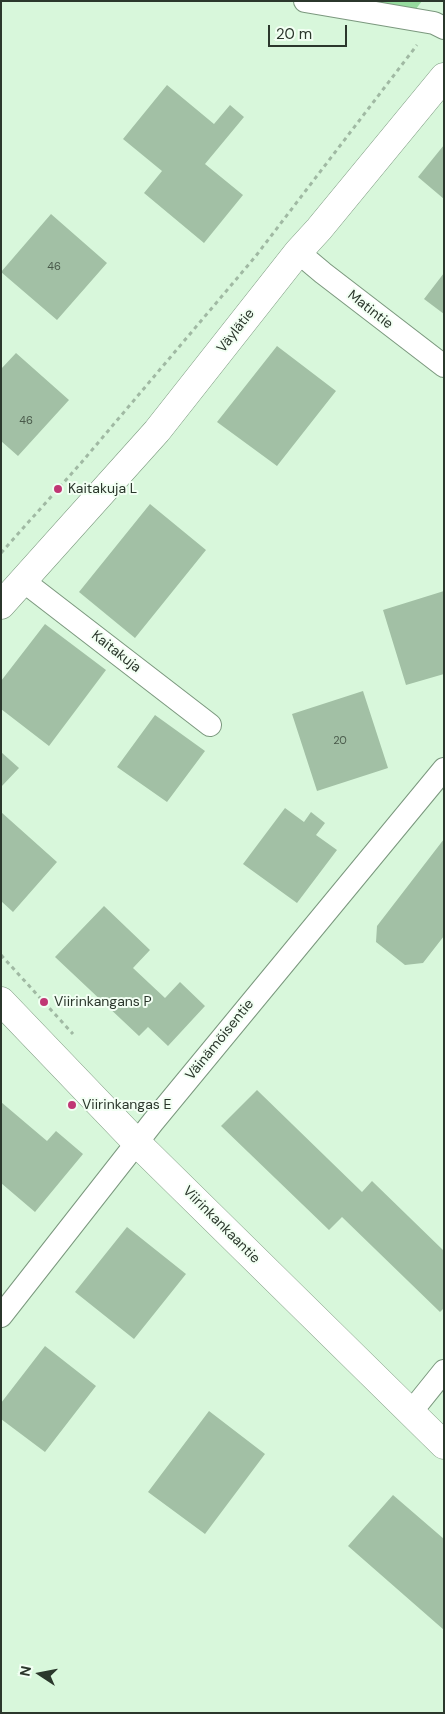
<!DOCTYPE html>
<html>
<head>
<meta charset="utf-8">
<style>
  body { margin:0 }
  #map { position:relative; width:445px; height:1714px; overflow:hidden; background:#d8f7db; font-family:"DM Sans",sans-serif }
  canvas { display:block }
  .frame { position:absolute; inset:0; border:2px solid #2b372c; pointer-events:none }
  .north { position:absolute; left:15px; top:1649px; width:50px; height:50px; -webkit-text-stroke:4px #f2fff3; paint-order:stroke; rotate:281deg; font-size:14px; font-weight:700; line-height:20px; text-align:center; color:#2b372c }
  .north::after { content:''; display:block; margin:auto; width:18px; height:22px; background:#2b372c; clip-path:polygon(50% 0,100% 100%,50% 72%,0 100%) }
  .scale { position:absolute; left:268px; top:25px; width:79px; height:22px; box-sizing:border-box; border:2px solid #2b372c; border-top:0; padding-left:6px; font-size:15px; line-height:18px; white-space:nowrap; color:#2b372c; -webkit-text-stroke:4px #f2fff3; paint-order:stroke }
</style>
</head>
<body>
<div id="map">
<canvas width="445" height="1714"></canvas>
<div class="frame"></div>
<div class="north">N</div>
<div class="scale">20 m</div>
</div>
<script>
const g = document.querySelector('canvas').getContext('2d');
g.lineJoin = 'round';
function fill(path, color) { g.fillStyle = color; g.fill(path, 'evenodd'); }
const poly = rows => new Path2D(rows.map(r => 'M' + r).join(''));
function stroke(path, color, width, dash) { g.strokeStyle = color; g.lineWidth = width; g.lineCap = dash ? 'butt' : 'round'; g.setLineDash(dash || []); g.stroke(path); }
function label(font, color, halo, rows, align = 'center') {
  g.font = font + ' "DM Sans",sans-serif'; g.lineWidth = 4; g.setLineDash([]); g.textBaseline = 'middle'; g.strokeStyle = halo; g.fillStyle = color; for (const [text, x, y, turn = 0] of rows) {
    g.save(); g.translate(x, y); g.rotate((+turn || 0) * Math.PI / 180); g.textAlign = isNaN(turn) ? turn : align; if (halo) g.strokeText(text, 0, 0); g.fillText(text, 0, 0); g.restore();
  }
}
fill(poly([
  [324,1,422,1,410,17]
]), '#96db9e');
fill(poly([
  [167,85,214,124,230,105,244,117,205,164,243,195,204,243,144,193,162,171,123,139],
  [444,145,444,199,418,177],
  [51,214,107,263,57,320,1,272],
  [444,273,444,314,424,299],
  [277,346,336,391,277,466,217,422],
  [16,353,69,400,18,456,1,441,1,369],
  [150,504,206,550,135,638,79,592],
  [444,591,444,674,406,685,383,610],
  [45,624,106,670,49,746,1,709,1,681],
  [363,691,388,768,317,791,292,714],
  [155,715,205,751,167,802,117,767],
  [1,752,19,768,1,787],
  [285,808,304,822,311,812,325,823,316,835,337,850,297,903,243,864],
  [1,812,57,862,13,912,1,901],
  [444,839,444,936,423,963,405,965,376,942,377,926],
  [104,906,150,950,133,968,165,998,180,982,205,1006,168,1046,148,1027,139,1036,55,957],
  [257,1090,362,1192,372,1181,444,1251,444,1308,440,1312,342,1217,329,1230,221,1126],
  [1,1102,47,1141,56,1131,83,1154,35,1212,1,1183],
  [127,1227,186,1274,134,1339,75,1292],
  [45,1346,96,1386,45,1452,1,1419,1,1403],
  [209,1411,265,1454,205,1534,148,1492],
  [393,1495,444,1539,444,1630,348,1546]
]), '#a2c0a5');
const minor = poly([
  [305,1,434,23,444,28],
  [298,252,323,273,444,366],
  [22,580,210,725],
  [1,1316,153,1122,444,769],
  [411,1412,444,1371]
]);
const tertiary = poly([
  [1,605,157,431,298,252,319,229,444,77],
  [1,1001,137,1143,444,1445]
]);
stroke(minor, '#7b987e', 24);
stroke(tertiary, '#7b987e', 29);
stroke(poly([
  [1,553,81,463,255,257,417,45],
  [1,955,73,1034]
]), '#a0b9a3', 3, [4, 4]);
stroke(minor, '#fff', 22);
stroke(tertiary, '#fff', 28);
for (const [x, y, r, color] of [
  [58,489,5,"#c03774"],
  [44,1002,5,"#c03774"],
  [72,1105,5,"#c03774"]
]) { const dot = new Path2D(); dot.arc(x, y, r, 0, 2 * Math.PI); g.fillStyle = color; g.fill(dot); stroke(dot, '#f2fff3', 2); }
label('11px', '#49594a', null, [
  ["46",54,267],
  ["46",26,421],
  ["20",340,741]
]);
label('14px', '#2b372c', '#f2fff3', [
  ["Matintie",370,310,38],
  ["Väylätie",236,331,-52],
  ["Kaitakuja",116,652,38],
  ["Väinämöisentie",220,1040,-51],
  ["Viirinkankaantie",221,1225,45]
]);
label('14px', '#2b372c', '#f2fff3', [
  ["Kaitakuja L",68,489],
  ["Viirinkangans P",54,1002],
  ["Viirinkangas E",82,1105]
], 'left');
</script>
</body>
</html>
